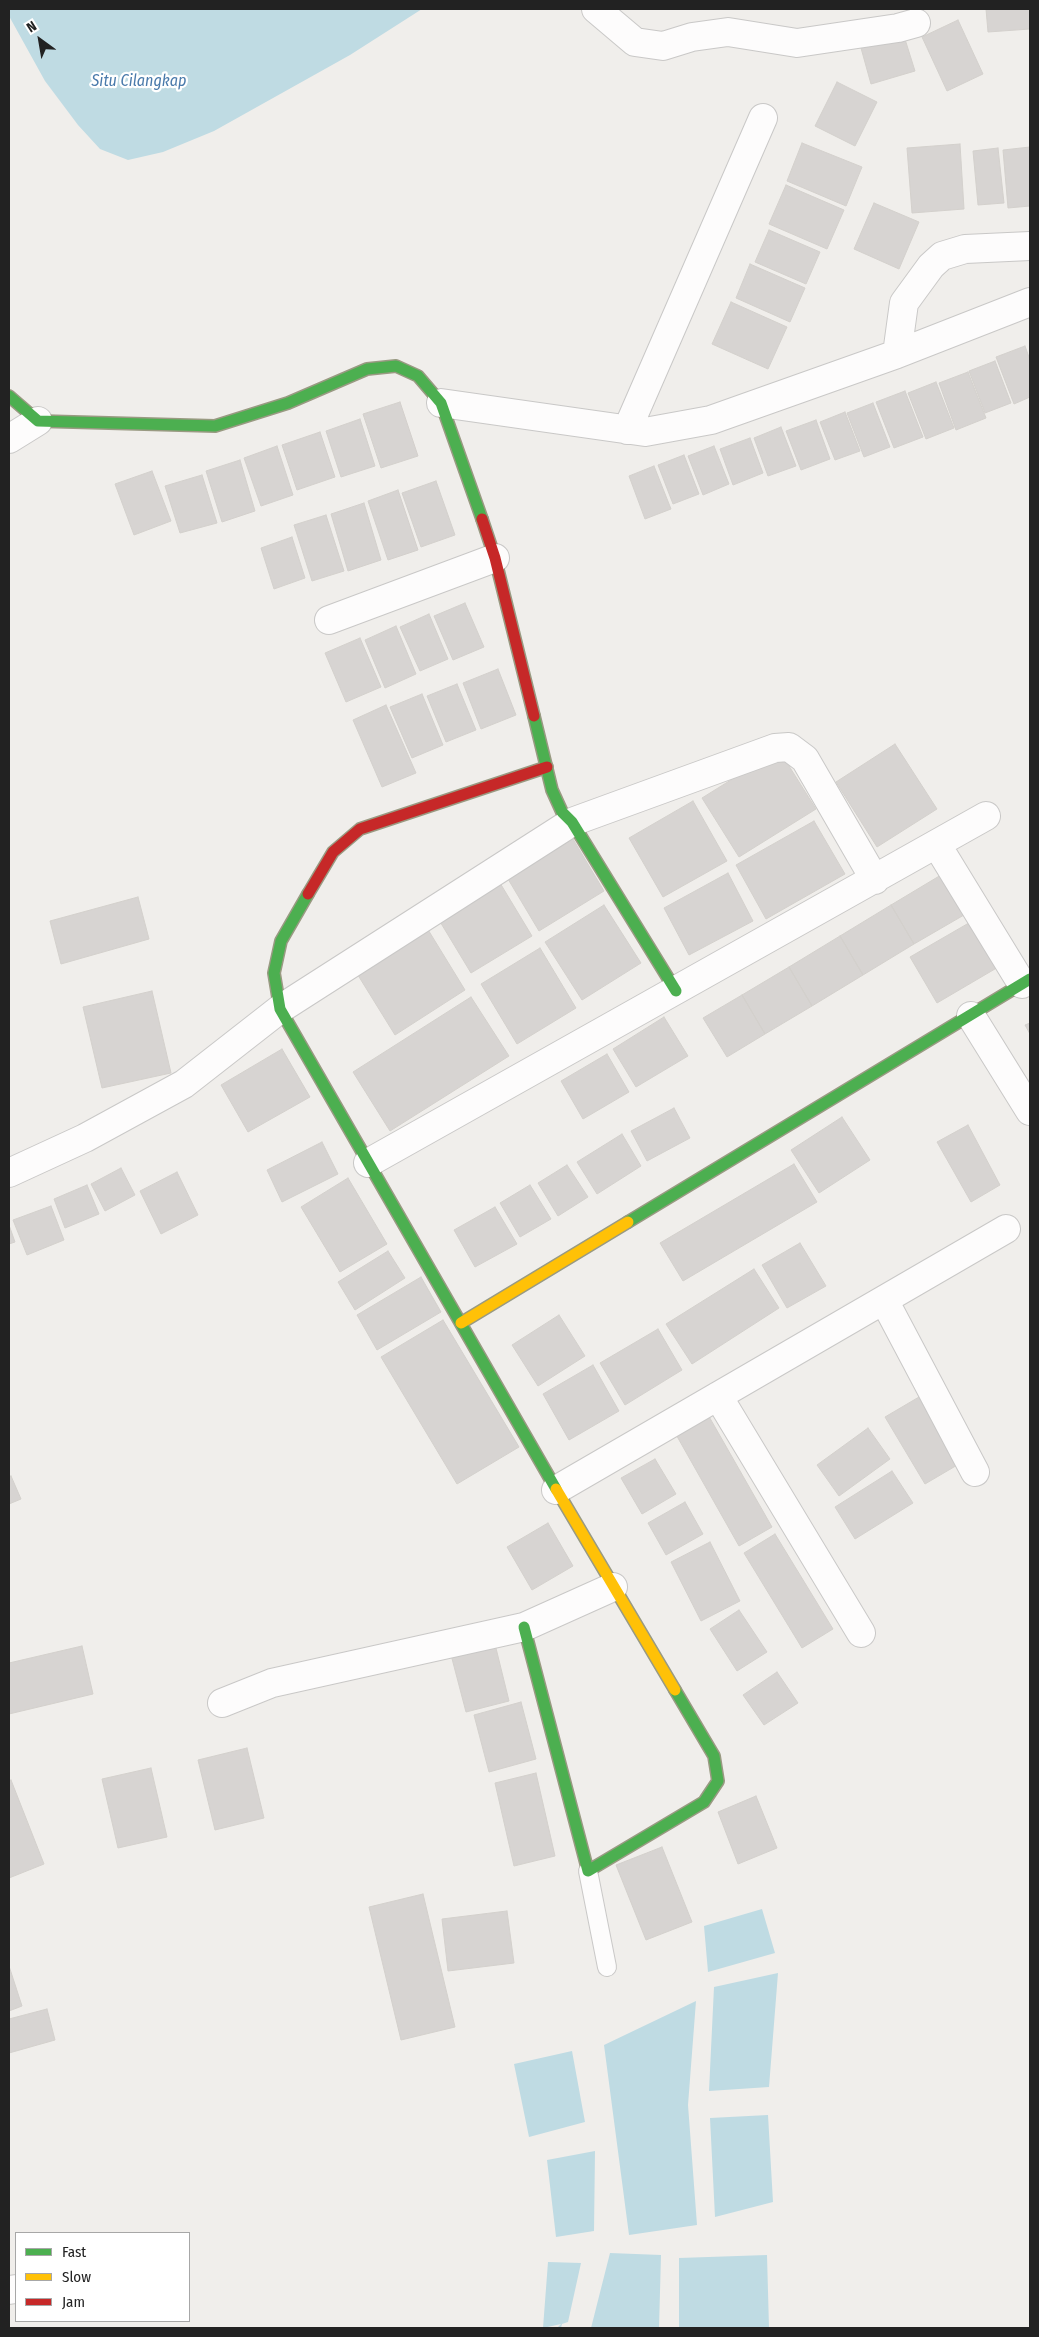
<!DOCTYPE html>
<html>
<head>
<meta charset="utf-8">
<style>
  body { margin:0 }
  #map { position:relative; width:1039px; height:2337px; overflow:hidden; background:#f0eeeb; font-family:"Fira Sans Condensed",sans-serif }
  canvas { display:block }
  .frame { position:absolute; inset:0; border:10px solid #222; pointer-events:none }
  .legend { position:absolute; left:15px; top:2232px; width:175px; height:90px; box-sizing:border-box; background:#fff; border:1px solid #a7a7a7; margin:0; padding:6px 9px; list-style:none; font-size:15px; color:#222 }
  .legend li { display:flex; align-items:center; gap:10px; height:25px }
  .legend b { width:25px; border:1px solid #a7a7a7 }
  .north { position:absolute; left:15px; top:15px; width:50px; height:50px; -webkit-text-stroke:4px #fff; paint-order:stroke; rotate:328deg; font-size:14px; font-weight:700; line-height:20px; text-align:center; color:#222 }
  .north::after { content:''; display:block; margin:auto; width:18px; height:22px; background:#222; clip-path:polygon(50% 0,100% 100%,50% 72%,0 100%) }
</style>
</head>
<body>
<div id="map">
<canvas width="1039" height="2337"></canvas>
<div class="frame"></div>
<ul class="legend">
<li><b style="height:6px;background:#4caf50"></b>Fast</li>
<li><b style="height:6px;background:#ffc107"></b>Slow</li>
<li><b style="height:6px;background:#c62828"></b>Jam</li>
</ul>
<div class="north">N</div>
</div>
<script>
const g = document.querySelector('canvas').getContext('2d');
g.lineJoin = 'round';
function fill(path, color) { g.fillStyle = color; g.fill(path, 'evenodd'); }
const poly = rows => new Path2D(rows.map(r => 'M' + r).join(''));
function stroke(path, color, width, dash) { g.strokeStyle = color; g.lineWidth = width; g.lineCap = dash ? 'butt' : 'round'; g.setLineDash(dash || []); g.stroke(path); }
function label(font, color, halo, rows, align = 'center') {
  g.font = font + ' "Fira Sans Condensed",sans-serif'; g.lineWidth = 4.5; g.setLineDash([]); g.textBaseline = 'middle'; g.strokeStyle = halo; g.fillStyle = color; for (const [text, x, y, turn = 0] of rows) {
    g.save(); g.translate(x, y); g.rotate((+turn || 0) * Math.PI / 180); g.textAlign = isNaN(turn) ? turn : align; if (halo) g.strokeText(text, 0, 0); g.fillText(text, 0, 0); g.restore();
  }
}
fill(poly([
  [9,9,422,9,350,55,214,131,163,152,128,160,100,149,78,125,45,81,9,16],
  [762,1909,775,1953,708,1972,704,1926],
  [778,1973,769,2087,709,2091,714,1987],
  [696,2001,688,2105,697,2225,629,2235,604,2045],
  [572,2051,585,2122,529,2137,514,2064],
  [768,2115,773,2202,715,2217,710,2118],
  [595,2151,594,2231,556,2237,547,2160],
  [610,2253,661,2255,659,2328,591,2328],
  [767,2255,769,2328,679,2328,679,2258],
  [548,2262,581,2263,568,2322,562,2324,561,2328,557,2328,561,2324,543,2328]
]), '#bfdbe3');
const building = poly([
  [986,9,1030,9,1030,29,988,32,986,9],
  [958,20,983,74,947,91,922,37,958,20],
  [904,36,915,71,871,84,861,48,904,36],
  [837,82,877,102,855,146,815,126,837,82],
  [802,143,862,167,846,206,787,181,802,143],
  [960,144,964,209,912,213,907,148,960,144],
  [1030,147,1030,206,1008,208,1003,150,1030,147],
  [998,148,1004,203,978,205,973,151,998,148],
  [786,185,844,210,827,249,769,224,786,185],
  [874,203,919,222,899,269,854,249,874,203],
  [769,230,820,252,806,284,755,262,769,230],
  [750,264,805,288,790,322,736,298,750,264],
  [731,302,787,327,768,369,712,344,731,302],
  [1025,346,1030,360,1030,397,1014,404,996,357,1025,346],
  [995,361,1011,403,985,413,969,371,995,361],
  [968,372,986,418,956,430,939,383,968,372],
  [936,382,954,428,926,439,908,393,936,382],
  [905,391,923,437,894,448,876,402,905,391],
  [400,402,418,456,381,468,363,414,400,402],
  [873,403,890,447,864,457,847,413,873,403],
  [845,412,860,451,835,460,820,422,845,412],
  [360,419,375,466,341,477,326,431,360,419],
  [816,420,830,459,801,470,786,431,816,420],
  [781,427,796,466,768,476,754,438,781,427],
  [320,432,335,477,297,490,282,445,320,432],
  [750,438,763,473,733,485,720,449,750,438],
  [277,446,293,495,261,506,244,458,277,446],
  [714,446,729,484,703,495,688,456,714,446],
  [684,455,699,494,673,504,658,465,684,455],
  [240,460,255,511,222,522,206,471,240,460],
  [654,466,671,509,645,519,629,476,654,466],
  [152,471,171,521,134,535,115,484,152,471],
  [202,475,217,523,180,533,165,486,202,475],
  [436,481,455,535,421,547,402,493,436,481],
  [398,490,418,550,388,560,368,501,398,490],
  [364,503,381,560,348,571,331,514,364,503],
  [326,515,344,571,312,581,294,525,326,515],
  [292,537,305,578,274,589,261,548,292,537],
  [465,603,484,647,453,660,434,616,465,603],
  [429,614,448,659,420,671,400,627,429,614],
  [396,626,416,674,385,688,365,640,396,626],
  [360,638,381,687,346,702,325,653,360,638],
  [498,669,516,715,481,729,463,683,498,669],
  [457,684,476,730,446,742,427,696,457,684],
  [422,694,443,745,412,758,390,707,422,694],
  [386,705,416,773,382,787,353,720,386,705],
  [895,744,937,809,877,847,836,782,895,744],
  [779,750,816,809,739,857,702,798,779,750],
  [693,801,727,861,663,897,629,838,693,801],
  [814,821,845,874,766,919,736,865,814,821],
  [573,839,604,891,539,931,508,879,573,839],
  [728,873,753,921,689,955,664,908,728,873],
  [941,875,964,915,914,944,891,905,941,875],
  [500,883,532,936,471,973,439,920,500,883],
  [138,897,149,939,61,964,50,921,138,897],
  [604,905,641,963,582,1000,545,942,604,905],
  [891,905,914,944,863,975,840,936,891,905],
  [974,920,1000,966,937,1003,910,957,974,920],
  [427,928,465,990,395,1035,356,972,427,928],
  [840,936,863,975,812,1006,789,967,840,936],
  [540,948,576,1008,517,1044,481,984,540,948],
  [789,967,812,1006,765,1034,742,995,789,967],
  [152,991,171,1073,102,1088,83,1007,152,991],
  [742,995,765,1034,727,1057,703,1018,742,995],
  [471,997,509,1056,390,1131,353,1072,471,997],
  [664,1017,688,1056,636,1087,613,1049,664,1017],
  [1030,1023,1030,1034,1025,1025,1030,1023],
  [282,1049,310,1097,248,1132,221,1085,282,1049],
  [607,1054,629,1092,583,1119,561,1081,607,1054],
  [674,1108,690,1138,647,1161,631,1131,674,1108],
  [842,1117,870,1160,819,1193,791,1150,842,1117],
  [968,1125,1000,1185,971,1202,937,1142,968,1125],
  [622,1134,641,1166,597,1194,577,1162,622,1134],
  [322,1142,338,1174,282,1202,267,1170,322,1142],
  [794,1164,817,1202,683,1281,660,1243,794,1164],
  [567,1165,588,1197,558,1216,538,1183,567,1165],
  [121,1168,135,1195,105,1211,91,1184,121,1168],
  [177,1172,198,1215,161,1234,140,1191,177,1172],
  [348,1178,387,1244,340,1272,301,1207,348,1178],
  [87,1185,99,1214,65,1228,54,1199,87,1185],
  [530,1185,551,1219,520,1237,500,1203,530,1185],
  [51,1206,64,1240,27,1255,13,1220,51,1206],
  [495,1207,517,1244,475,1267,454,1230,495,1207],
  [9,1225,15,1242,9,1244,9,1225],
  [800,1243,826,1286,787,1308,762,1265,800,1243],
  [388,1251,405,1278,355,1310,338,1282,388,1251],
  [754,1269,779,1308,692,1364,666,1324,754,1269],
  [421,1277,441,1312,377,1350,357,1315,421,1277],
  [559,1315,585,1356,538,1386,512,1345,559,1315],
  [443,1320,519,1447,457,1484,381,1357,443,1320],
  [658,1329,682,1370,625,1405,600,1363,658,1329],
  [593,1365,619,1411,569,1440,543,1394,593,1365],
  [919,1397,959,1464,925,1484,885,1417,919,1397],
  [707,1413,772,1527,739,1546,674,1431,707,1413],
  [868,1428,890,1459,839,1496,817,1465,868,1428],
  [655,1459,676,1494,642,1514,621,1478,655,1459],
  [892,1471,913,1503,855,1539,835,1507,892,1471],
  [11,1476,21,1499,9,1504,9,1477,11,1476],
  [685,1502,703,1534,666,1555,648,1523,685,1502],
  [548,1523,573,1566,532,1590,507,1547,548,1523],
  [775,1534,833,1629,802,1648,744,1553,775,1534],
  [710,1542,740,1601,701,1621,671,1562,710,1542],
  [739,1610,767,1652,737,1671,710,1629,739,1610],
  [494,1640,509,1701,466,1712,450,1651,494,1640],
  [82,1646,93,1694,9,1714,9,1663,82,1646],
  [777,1672,798,1703,764,1725,743,1695,777,1672],
  [521,1702,536,1759,489,1772,474,1715,521,1702],
  [247,1748,264,1818,215,1830,198,1760,247,1748],
  [151,1768,167,1837,118,1848,102,1779,151,1768],
  [536,1773,555,1856,514,1866,495,1783,536,1773],
  [11,1780,44,1864,9,1878,9,1781,11,1780],
  [756,1796,777,1848,738,1864,718,1812,756,1796],
  [662,1847,692,1922,646,1940,616,1865,662,1847],
  [423,1894,455,2027,401,2040,369,1907,423,1894],
  [507,1911,514,1963,448,1971,442,1919,507,1911],
  [9,1966,22,2006,9,2011,9,1966],
  [47,2009,55,2040,9,2053,9,2019,47,2009]
]);
fill(building, '#d7d4d2');
stroke(building, '#d3d0cc', 1);
const lane = poly([
  [588,1871,607,1967]
]);
const street = poly([
  [596,9,635,42,663,46,692,37,728,32,797,43,898,28,916,23],
  [897,354,904,303,931,266,942,256,965,249,1030,246],
  [441,403,645,432,711,420,897,354,1030,302],
  [627,430,763,118],
  [9,439,38,421],
  [329,620,495,558],
  [937,845,1022,984],
  [971,1016,1030,1111],
  [368,1163,986,816],
  [9,1173,85,1138,184,1084,280,1009,572,822,775,748,789,747,805,759,875,880],
  [884,1300,975,1472],
  [718,1396,861,1633],
  [556,1490,1006,1229],
  [222,1703,272,1683,524,1627,613,1587],
  [9,2290,16,2289]
]);
const fast = poly([
  [9,396,38,421,215,426,288,403,367,369,396,366,418,376,441,403,482,519],
  [534,716,552,790,562,812,572,822,676,991],
  [308,894,281,941,274,973,280,1009,556,1489],
  [628,1222,1030,979],
  [524,1627,588,1871,704,1802,718,1781,714,1756,675,1690]
]);
const slow = poly([
  [461,1323,628,1222],
  [556,1489,675,1690]
]);
const jam = poly([
  [482,519,495,558,534,716],
  [308,894,333,852,360,829,547,767]
]);
stroke(lane, '#c9c8c7', 20);
stroke(street, '#c9c8c7', 30);
stroke(fast, '#999a82', 14);
stroke(slow, '#999a82', 14);
stroke(jam, '#999a82', 14);
stroke(lane, '#fdfcfc', 18);
stroke(street, '#fdfcfc', 28);
stroke(fast, '#4caf50', 11);
stroke(slow, '#ffc107', 11);
stroke(jam, '#c62828', 11);
label('italic 16px', '#4a7aab', '#fff', [
  ["Situ Cilangkap",139,82]
]);
</script>
</body>
</html>
